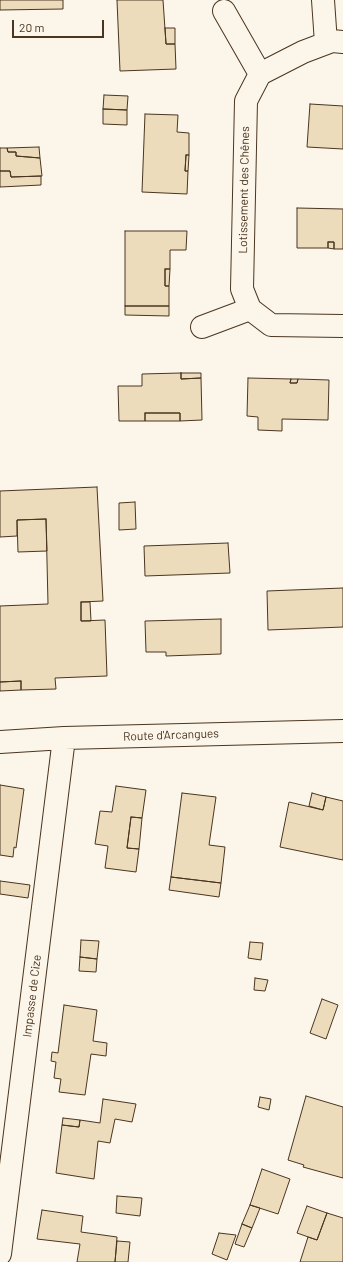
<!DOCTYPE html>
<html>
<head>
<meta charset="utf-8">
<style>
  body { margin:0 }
  #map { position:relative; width:343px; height:1262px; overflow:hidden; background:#fbf6e9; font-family:Barlow,sans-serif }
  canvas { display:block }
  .scale { position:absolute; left:12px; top:20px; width:92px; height:18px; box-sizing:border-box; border:2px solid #4a3520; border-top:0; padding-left:5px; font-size:12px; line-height:14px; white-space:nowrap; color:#4a3520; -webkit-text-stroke:3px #fbf6e9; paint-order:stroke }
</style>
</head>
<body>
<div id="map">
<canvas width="343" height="1262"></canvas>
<div class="scale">20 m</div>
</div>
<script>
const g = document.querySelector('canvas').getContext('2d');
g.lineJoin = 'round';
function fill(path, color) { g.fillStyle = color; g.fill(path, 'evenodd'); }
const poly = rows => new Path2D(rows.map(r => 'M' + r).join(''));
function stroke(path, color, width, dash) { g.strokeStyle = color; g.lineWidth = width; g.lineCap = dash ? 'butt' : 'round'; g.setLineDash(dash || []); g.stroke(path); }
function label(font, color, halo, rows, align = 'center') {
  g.font = font + ' Barlow,sans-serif'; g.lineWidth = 3; g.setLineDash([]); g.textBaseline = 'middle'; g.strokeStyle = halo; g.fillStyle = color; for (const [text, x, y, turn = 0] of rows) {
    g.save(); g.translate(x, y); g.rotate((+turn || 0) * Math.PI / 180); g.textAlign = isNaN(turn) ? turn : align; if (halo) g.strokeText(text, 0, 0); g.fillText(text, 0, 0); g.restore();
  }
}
const building = poly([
  [0,0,63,0,63,9,0,10,0,0],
  [117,0,163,0,166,44,175,44,176,69,120,71,117,0],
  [165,28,175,28,175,44,166,44,165,28],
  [104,95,128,96,127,110,103,109,104,95],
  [310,104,343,106,343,149,307,147,310,104],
  [103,109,127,110,127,125,103,124,103,109],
  [145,114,178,115,177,132,189,133,189,155,186,155,185,171,188,171,187,194,142,192,145,114],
  [39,147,40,158,16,156,16,152,8,152,7,148,39,147],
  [0,148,7,148,8,152,16,152,16,156,40,158,42,176,11,177,10,171,0,171,0,148],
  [186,155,189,155,188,171,185,171,186,155],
  [0,171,10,171,11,177,41,176,41,185,0,187,0,171],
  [297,208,343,209,343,249,334,249,334,242,328,242,328,248,297,248,297,208],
  [125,231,187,231,186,250,170,250,170,269,165,269,165,286,169,286,169,306,125,306,125,231],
  [328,242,334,242,334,249,328,248,328,242],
  [165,269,170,269,169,286,165,286,165,269],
  [125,306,169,306,169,316,125,315,125,306],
  [181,373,181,379,201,378,202,420,180,421,180,413,145,413,145,421,119,421,118,386,142,386,142,374,181,373],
  [181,373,201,373,201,378,181,379,181,373],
  [248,378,291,379,290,383,297,383,298,379,329,380,328,420,282,419,282,431,258,430,258,417,247,416,248,378],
  [291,379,298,379,297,383,290,383,291,379],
  [145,413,180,413,180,421,145,421,145,413],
  [97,487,103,601,81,602,81,621,105,620,107,676,55,678,56,689,21,690,21,681,0,682,0,606,48,604,46,519,17,520,17,536,0,537,0,491,97,487],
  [135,502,136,529,119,530,119,503,135,502],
  [46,519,47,551,18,552,17,520,46,519],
  [228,543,230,573,145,576,144,546,228,543],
  [343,588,343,627,268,630,267,591,343,588],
  [81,602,90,602,91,621,81,621,81,602],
  [221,619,221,654,166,656,166,652,146,652,145,621,221,619],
  [21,681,21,690,0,691,0,682,21,681],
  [0,785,24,789,16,848,14,847,13,857,0,855,0,785],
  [116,786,146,790,142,818,131,817,127,848,139,849,136,872,105,868,108,846,95,844,100,811,112,812,116,786],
  [182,793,216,797,209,845,225,847,221,883,171,877,182,793],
  [312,793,326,797,323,810,309,806,312,793],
  [326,797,343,801,343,860,280,847,289,802,323,810,326,797],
  [131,817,142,818,139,849,127,848,131,817],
  [171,877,221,883,219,897,169,890,171,877],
  [0,881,30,885,28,898,0,894,0,881],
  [81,940,99,941,97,959,80,957,81,940],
  [250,942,263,943,261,960,248,958,250,942],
  [80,957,97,959,96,972,79,971,80,957],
  [255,978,268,980,265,991,254,990,255,978],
  [322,999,338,1005,326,1039,310,1033,322,999],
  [64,1005,97,1010,93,1041,107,1043,106,1056,91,1054,85,1095,59,1092,61,1079,54,1078,56,1062,51,1061,52,1052,58,1053,64,1005],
  [306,1096,343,1107,343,1178,303,1167,304,1165,288,1160,306,1096],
  [260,1097,271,1099,269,1110,258,1107,260,1097],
  [103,1099,136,1104,132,1122,115,1119,110,1143,98,1141,94,1179,56,1173,62,1125,79,1127,80,1120,100,1123,103,1099],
  [63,1118,80,1120,79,1127,62,1125,63,1118],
  [262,1169,290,1179,278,1214,250,1205,262,1169],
  [117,1196,142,1198,140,1216,116,1213,117,1196],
  [250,1205,260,1208,252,1228,242,1224,250,1205],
  [307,1206,327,1213,317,1240,297,1233,307,1206],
  [42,1210,83,1216,81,1232,117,1237,115,1262,77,1262,80,1244,37,1239,42,1210],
  [327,1213,343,1218,343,1262,300,1262,308,1237,317,1240,327,1213],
  [242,1224,252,1228,244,1247,235,1244,242,1224],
  [219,1233,236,1235,227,1260,212,1254,219,1233],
  [117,1241,130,1242,128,1262,115,1262,117,1241]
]);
fill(building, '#ecdcbc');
stroke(building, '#4a3520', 1);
const minor = poly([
  [323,0,326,43],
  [224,11,260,74],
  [343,42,332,41,303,52,260,74,246,101,242,289,250,309,271,325,343,326],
  [202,327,250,309],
  [0,742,64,738,343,731],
  [0,1254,64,738]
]);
stroke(minor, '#4a3520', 24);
stroke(minor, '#fbf6e9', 22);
label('12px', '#4a3520', '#fbf6e9', [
  ["Lotissement des Chênes",244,190,-89],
  ["Route d'Arcangues",171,735,-2],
  ["Impasse de Cize",32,996,-83]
]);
</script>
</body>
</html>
